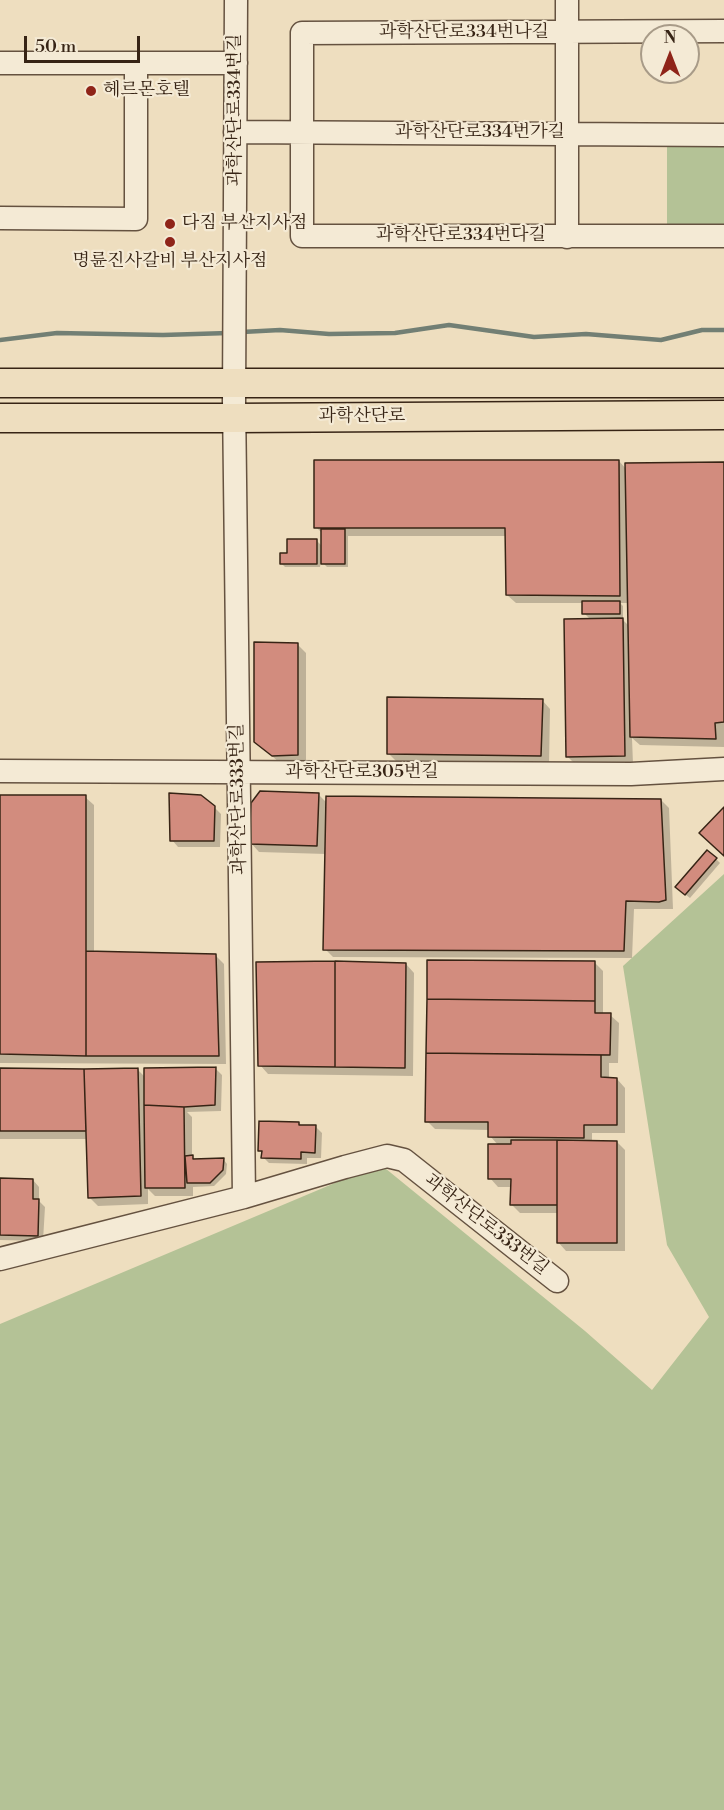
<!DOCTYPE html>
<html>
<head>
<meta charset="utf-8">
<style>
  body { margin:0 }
  #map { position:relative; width:724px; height:1810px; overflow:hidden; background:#eedebf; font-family:"Libre Bodoni",serif }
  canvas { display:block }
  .north { position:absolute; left:640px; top:24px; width:60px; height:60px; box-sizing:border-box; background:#f4ead5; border:2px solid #a89b88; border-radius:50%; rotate:0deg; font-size:16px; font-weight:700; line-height:24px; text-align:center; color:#372415 }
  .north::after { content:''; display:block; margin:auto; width:21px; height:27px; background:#8f2418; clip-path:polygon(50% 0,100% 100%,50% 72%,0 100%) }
  .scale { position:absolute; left:24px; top:36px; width:116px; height:27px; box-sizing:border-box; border:3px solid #372415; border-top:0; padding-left:8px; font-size:18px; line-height:21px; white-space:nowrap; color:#372415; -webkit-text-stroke:4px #f4ead5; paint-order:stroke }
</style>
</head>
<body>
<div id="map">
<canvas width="724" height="1810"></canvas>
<div class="north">N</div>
<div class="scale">50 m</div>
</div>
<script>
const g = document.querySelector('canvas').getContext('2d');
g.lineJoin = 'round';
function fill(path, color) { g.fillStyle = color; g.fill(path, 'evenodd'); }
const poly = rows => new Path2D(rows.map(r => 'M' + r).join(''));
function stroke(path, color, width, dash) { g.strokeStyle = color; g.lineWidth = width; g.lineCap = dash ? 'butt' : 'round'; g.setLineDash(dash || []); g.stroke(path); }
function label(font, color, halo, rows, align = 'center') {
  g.font = font + ' "Libre Bodoni","Noto Serif KR",serif'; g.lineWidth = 4.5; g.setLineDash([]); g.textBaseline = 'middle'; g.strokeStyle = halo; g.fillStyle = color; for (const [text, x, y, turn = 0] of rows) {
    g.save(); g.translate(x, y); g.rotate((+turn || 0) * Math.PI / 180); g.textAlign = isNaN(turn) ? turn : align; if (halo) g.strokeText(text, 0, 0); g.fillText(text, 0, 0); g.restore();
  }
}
fill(poly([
  [667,134,724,135,724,236,667,236],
  [724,874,724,1810,0,1810,0,1324,380,1164,585,1331,652,1390,709,1317,667,1245,623,966]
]), '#b4c296');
fill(poly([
  [619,461,627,470,724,464,724,747,640,745,632,738,633,764,576,765,567,756,591,620,584,613,584,603,516,603,507,595,507,536,348,536,348,567,327,567,321,561,320,567,285,567,281,563,288,554,317,541,323,547,323,534,316,527],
  [620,603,629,603,630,627,620,617,623,617,623,606],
  [298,645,306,653,306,763,281,764,256,742],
  [542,700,550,709,549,764,397,762,389,754],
  [318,794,327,803,661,800,669,808,673,909,634,909,632,958,333,957,325,949,326,854,259,852,251,843],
  [0,797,85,797,94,805,94,953,216,956,224,964,226,1064,0,1063],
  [214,807,221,814,220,847,178,847,172,840],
  [716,859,720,863,690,898,681,891],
  [428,961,595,963,603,971,603,1015,610,1015,619,1023,618,1063,609,1063,609,1079,617,1079,625,1088,625,1133,592,1133,592,1142,617,1142,625,1150,625,1251,566,1251,558,1242,558,1213,520,1213,512,1205,512,1187,498,1187,490,1178,498,1145,490,1136,490,1130,435,1129,427,1121],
  [406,964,414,973,413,1076,268,1074,260,1065],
  [215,1068,222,1075,221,1111,187,1112,192,1117,192,1157,196,1161,224,1160,227,1164,226,1174,214,1186,193,1187,193,1196,155,1196,148,1189,148,1204,98,1206,90,1198,88,1139,0,1139,0,1069,138,1070,145,1077],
  [299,1123,302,1126,316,1127,322,1133,321,1158,307,1158,307,1164,269,1163,263,1157,263,1154,259,1150],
  [0,1179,33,1180,39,1187,39,1201,45,1207,43,1241,0,1240]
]), '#0003');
stroke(poly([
  [242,332,280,330,329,334,395,333,449,325,534,337,586,334,661,340,702,330,724,330],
  [0,340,57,333,163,335,228,333]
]), '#727f74', 4.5);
const building = poly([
  [314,460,619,460,620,596,506,595,505,528,314,528,314,460],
  [724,462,724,722,715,723,716,739,630,737,625,463,724,462],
  [321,529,345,529,345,564,321,564,321,529],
  [287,539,317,539,317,564,280,564,280,553,287,553,287,539],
  [582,601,620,601,620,614,582,614,582,601],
  [623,618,625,756,566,757,564,619,623,618],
  [254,642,298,643,298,755,272,756,254,742,254,642],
  [387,697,543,699,541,756,387,754,387,697],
  [260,791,319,793,317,846,249,844,251,803,260,791],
  [169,793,201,795,215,806,214,841,170,841,169,793],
  [0,795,86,795,86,1056,0,1054,0,795],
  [326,796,661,799,666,900,659,902,626,901,624,951,323,950,326,796],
  [724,807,724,856,699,833,724,807],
  [707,850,717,858,685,895,675,887,707,850],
  [86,951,216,954,219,1056,86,1056,86,951],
  [427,960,595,961,595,1001,427,999,427,960],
  [335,961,406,963,405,1068,335,1067,335,961],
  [335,961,335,1067,258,1066,256,962,335,961],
  [427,999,595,1001,595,1013,611,1013,610,1055,426,1053,427,999],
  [426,1053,601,1055,601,1077,617,1078,617,1125,584,1125,584,1138,488,1137,488,1122,425,1122,426,1053],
  [216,1067,215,1105,184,1107,144,1105,144,1068,216,1067],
  [0,1068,84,1069,86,1131,0,1131,0,1068],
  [138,1068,141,1196,88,1198,84,1069,138,1068],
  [144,1105,184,1107,185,1188,145,1188,144,1105],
  [259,1121,299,1122,299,1125,316,1125,315,1153,301,1152,301,1159,261,1158,262,1151,258,1151,259,1121],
  [511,1140,557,1140,557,1205,510,1205,511,1179,488,1179,488,1144,511,1144,511,1140],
  [557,1140,617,1141,617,1243,557,1243,557,1140],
  [193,1155,193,1159,224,1158,223,1170,210,1183,187,1183,185,1156,193,1155],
  [0,1178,33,1179,33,1199,39,1199,38,1236,0,1235,0,1178]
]);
fill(building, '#d28c7e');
stroke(building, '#372415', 1.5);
const minor = poly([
  [236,0,234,401,244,1197],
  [567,0,567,237],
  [724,31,302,33,302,236,724,236],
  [0,63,136,63,136,219,0,218],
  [136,63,236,63],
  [235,132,724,135],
  [0,771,631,774,724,769],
  [0,1259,244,1197,345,1167,387,1156,404,1160,557,1281]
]);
const major = poly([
  [0,383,724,383],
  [0,418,234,418,724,415]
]);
stroke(minor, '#655240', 25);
stroke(major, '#372415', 31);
stroke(minor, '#f4ead5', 22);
stroke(major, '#eedebf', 28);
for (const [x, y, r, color] of [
  [91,91,6,"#8f2418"],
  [170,224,6,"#8f2418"],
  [170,242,6,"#8f2418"]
]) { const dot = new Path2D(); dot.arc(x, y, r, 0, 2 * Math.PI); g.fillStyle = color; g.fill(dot); stroke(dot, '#f4ead5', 2); }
label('18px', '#372415', '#f4ead5', [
  ["과학산단로334번나길",464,33],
  ["과학산단로334번길",236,110,-90],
  ["과학산단로334번가길",480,133],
  ["과학산단로334번다길",461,236],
  ["과학산단로",362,417],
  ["과학산단로305번길",362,773],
  ["과학산단로333번길",239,799,-91],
  ["과학산단로333번길",486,1225,38]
]);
label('18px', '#372415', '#f4ead5', [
  ["헤르몬호텔",103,91],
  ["다짐 부산지사점",182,224],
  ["명륜진사갈비 부산지사점",170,262,"center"]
], 'left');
</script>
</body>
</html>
